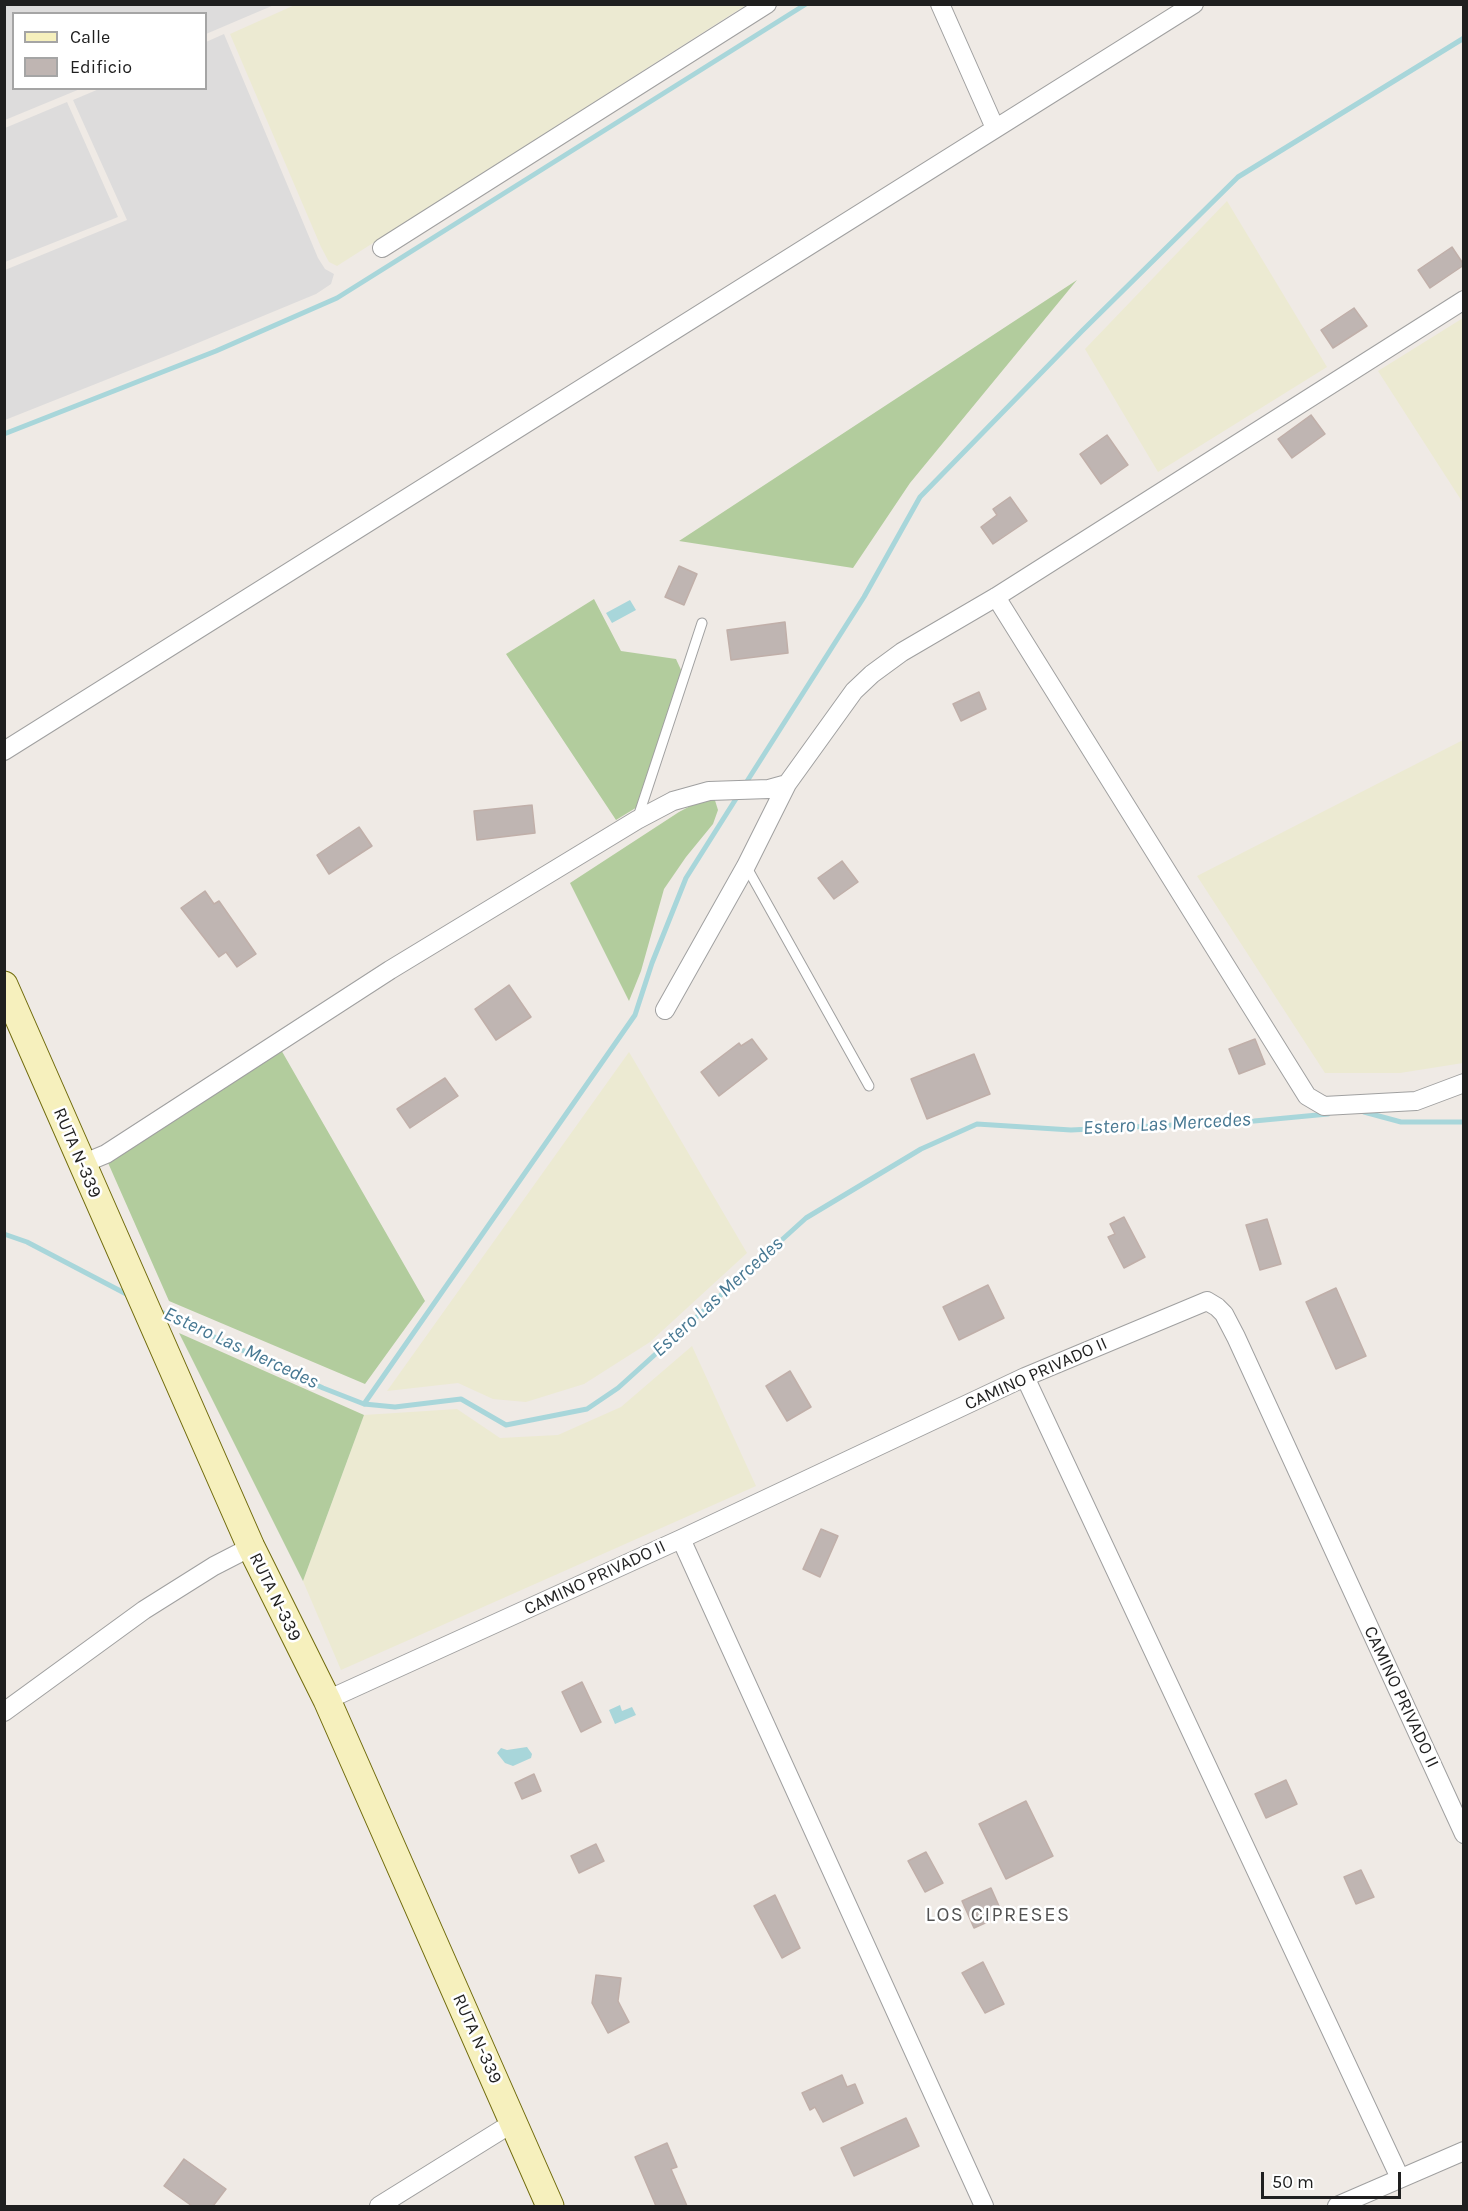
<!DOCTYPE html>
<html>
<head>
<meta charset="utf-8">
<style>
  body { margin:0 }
  #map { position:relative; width:1468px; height:2211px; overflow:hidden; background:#efeae5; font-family:Karla,sans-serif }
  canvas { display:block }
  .frame { position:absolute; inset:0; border:6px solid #1f1f1f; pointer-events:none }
  .legend { position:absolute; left:12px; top:12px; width:195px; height:78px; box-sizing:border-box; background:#fff; border:2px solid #a5a5a5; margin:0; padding:8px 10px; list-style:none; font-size:18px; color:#1f1f1f }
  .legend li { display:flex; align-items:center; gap:12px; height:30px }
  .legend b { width:30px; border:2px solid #a5a5a5 }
  .scale { position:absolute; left:1261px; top:2172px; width:140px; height:27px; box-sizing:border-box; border:3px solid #1f1f1f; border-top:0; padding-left:8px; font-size:18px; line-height:21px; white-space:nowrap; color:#1f1f1f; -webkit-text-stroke:4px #fff; paint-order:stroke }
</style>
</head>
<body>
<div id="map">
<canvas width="1468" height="2211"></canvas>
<div class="frame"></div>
<ul class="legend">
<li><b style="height:8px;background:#f6f0bd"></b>Calle</li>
<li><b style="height:16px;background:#bfb5b2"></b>Edificio</li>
</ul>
<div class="scale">50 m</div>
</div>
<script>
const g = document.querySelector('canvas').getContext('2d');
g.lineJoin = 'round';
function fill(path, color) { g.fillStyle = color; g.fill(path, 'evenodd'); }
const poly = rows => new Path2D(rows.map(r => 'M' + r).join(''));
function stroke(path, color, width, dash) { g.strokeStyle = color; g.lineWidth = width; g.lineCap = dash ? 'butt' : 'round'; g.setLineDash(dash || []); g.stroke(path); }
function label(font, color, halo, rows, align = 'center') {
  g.font = font + ' Karla,sans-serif'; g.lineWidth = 5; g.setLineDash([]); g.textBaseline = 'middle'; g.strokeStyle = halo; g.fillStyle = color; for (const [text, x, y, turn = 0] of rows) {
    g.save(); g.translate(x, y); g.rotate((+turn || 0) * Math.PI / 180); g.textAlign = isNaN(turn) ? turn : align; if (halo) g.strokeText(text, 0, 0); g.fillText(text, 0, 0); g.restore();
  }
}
fill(poly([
  [5,4,274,4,274,5,206,34,206,14,14,14,14,88,80,89,5,120],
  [224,34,318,258,325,269,334,274,331,284,316,294,176,352,5,420,5,270,127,220,73,100,99,89,206,88,206,42],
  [67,102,118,217,5,262,5,128]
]), '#dddcdc');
fill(poly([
  [297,4,746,4,746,5,337,266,329,262,321,247,230,34],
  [1227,201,1327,367,1158,472,1085,349],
  [1463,318,1463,503,1378,371],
  [1463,740,1463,1063,1400,1073,1325,1073,1197,876],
  [629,1052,747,1253,650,1342,584,1384,526,1402,493,1399,458,1383,387,1391],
  [692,1346,756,1486,341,1670,303,1581,364,1415,457,1409,500,1438,558,1435,621,1407]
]), '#ecead2');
fill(poly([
  [1077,280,910,483,853,568,679,541],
  [594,599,621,651,676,659,687,683,647,801,616,820,506,654],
  [713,794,718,810,713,824,686,857,664,889,641,971,629,1001,570,883,679,812],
  [280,1048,425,1301,365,1384,169,1301,105,1156],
  [179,1333,364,1415,303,1581]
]), '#b2cc9d');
fill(poly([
  [630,600,636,610,612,623,606,613],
  [620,1705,622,1711,632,1707,636,1715,615,1724,609,1710],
  [527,1747,532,1754,531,1758,513,1766,505,1763,497,1753,501,1748,507,1750]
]), '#a8d6da');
stroke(poly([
  [4,434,216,351,337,298,806,4],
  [744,786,864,597,920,497,1082,331,1238,177,1464,38],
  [1364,1112,1401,1122,1464,1122],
  [4,1234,27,1242,132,1297],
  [159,1311,323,1388,364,1404,395,1407,461,1399,506,1425,587,1409,618,1388,806,1218,921,1149,977,1124,1071,1130,1254,1121,1328,1114],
  [364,1404,635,1015,652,963,686,878,739,794]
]), '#a8d6da', 5);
const building = poly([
  [1452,247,1464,265,1430,288,1418,270,1452,247],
  [1354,308,1367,326,1333,348,1321,330,1354,308],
  [1311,415,1325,434,1292,458,1278,439,1311,415],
  [1107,435,1128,465,1101,484,1080,454,1107,435],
  [1010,497,1027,521,993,544,981,527,997,515,993,509,1010,497],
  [679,566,697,574,684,605,665,597,679,566],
  [785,622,788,653,731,660,727,630,785,622],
  [979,692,986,709,961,721,953,704,979,692],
  [532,805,535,833,477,840,474,811,532,805],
  [359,827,372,846,329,874,317,855,359,827],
  [842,861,858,882,834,899,818,878,842,861],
  [205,891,214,904,219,901,256,954,237,967,226,952,219,957,181,908,205,891],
  [509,985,531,1017,496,1040,475,1009,509,985],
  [752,1039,767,1059,719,1096,701,1072,739,1043,741,1046,752,1039],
  [1255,1039,1265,1064,1239,1074,1229,1049,1255,1039],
  [974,1054,990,1094,927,1119,911,1079,974,1054],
  [445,1078,458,1096,410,1128,397,1109,445,1078],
  [1124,1217,1145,1257,1124,1268,1108,1237,1115,1234,1110,1224,1124,1217],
  [1267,1219,1281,1264,1260,1270,1246,1225,1267,1219],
  [988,1285,1004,1318,959,1340,943,1307,988,1285],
  [1336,1288,1366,1356,1336,1369,1306,1302,1336,1288],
  [790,1371,811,1407,787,1421,766,1386,790,1371],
  [821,1529,838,1536,820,1577,803,1569,821,1529],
  [582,1682,601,1722,581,1732,562,1692,582,1682],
  [534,1774,541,1791,522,1799,515,1783,534,1774],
  [1286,1780,1297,1804,1266,1818,1255,1794,1286,1780],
  [1026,1801,1053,1856,1006,1879,979,1824,1026,1801],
  [596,1844,604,1861,579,1873,571,1856,596,1844],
  [926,1852,943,1883,925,1892,908,1861,926,1852],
  [1361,1870,1374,1897,1356,1904,1344,1877,1361,1870],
  [991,1888,1003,1915,974,1928,962,1901,991,1888],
  [775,1895,800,1948,782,1958,754,1906,775,1895],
  [983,1962,1004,2004,985,2013,962,1973,983,1962],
  [596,1975,621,1978,618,2001,629,2022,608,2033,592,2003,596,1975],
  [842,2075,847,2087,855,2084,863,2103,823,2122,815,2107,810,2110,802,2093,842,2075],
  [906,2118,919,2146,854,2176,841,2148,906,2118],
  [667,2143,677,2167,671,2169,687,2206,656,2206,635,2157,667,2143],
  [184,2159,226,2189,213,2206,192,2206,164,2186,184,2159]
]);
fill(building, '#bfb5b2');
stroke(building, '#c0afa9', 1.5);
const lane = poly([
  [638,817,702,623],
  [746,866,869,1086]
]);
const street = poly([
  [940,4,995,128],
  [382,248,767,4],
  [996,597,1307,1096,1324,1106,1416,1101,1464,1083],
  [4,751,1194,4],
  [665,1010,746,866,787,784],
  [82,1164,106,1154,390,970,637,820,673,801,709,791,769,789,787,784,854,691,872,674,902,652,996,597,1464,300],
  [1025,1377,1400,2178],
  [681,1539,984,2206],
  [327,1700,681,1539,1025,1377,1207,1301,1217,1307,1224,1314,1236,1337,1464,1834],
  [4,1712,144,1610,214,1566,251,1547],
  [379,2206,514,2122],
  [1337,2206,1464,2151]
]);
const secondary = poly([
  [4,985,251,1547,327,1700,550,2206]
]);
stroke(lane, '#a0a0a0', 11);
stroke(street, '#a0a0a0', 20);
stroke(secondary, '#706b0c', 29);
stroke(lane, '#fff', 9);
stroke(street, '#fff', 18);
stroke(secondary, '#f6f0bd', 27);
label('18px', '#1f1f1f', '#fff', [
  ["RUTA N-339",77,1153,67],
  ["CAMINO PRIVADO II",1036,1374,-24],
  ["CAMINO PRIVADO II",595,1578,-25],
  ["RUTA N-339",275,1597,64],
  ["CAMINO PRIVADO II",1401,1697,65],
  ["RUTA N-339",477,2039,66]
]);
label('italic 20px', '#477892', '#fff', [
  ["Estero Las Mercedes",1167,1124,-3],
  ["Estero Las Mercedes",718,1297,-42],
  ["Estero Las Mercedes",241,1348,25]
]);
g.letterSpacing = '1.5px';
label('20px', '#525252', '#fff', [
  ["LOS CIPRESES",998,1915]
]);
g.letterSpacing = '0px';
</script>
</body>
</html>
